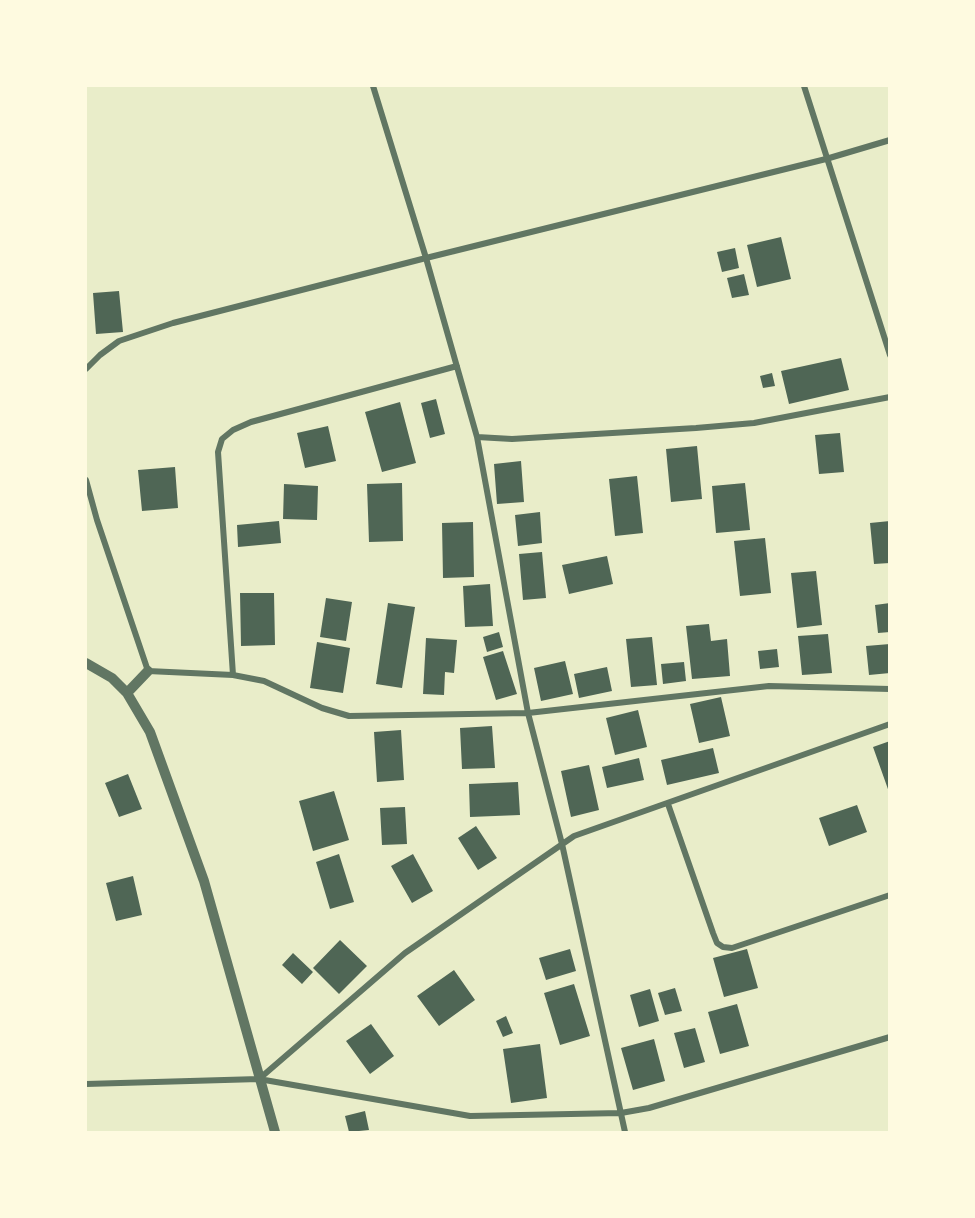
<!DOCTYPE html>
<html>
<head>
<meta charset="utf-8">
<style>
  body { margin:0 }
  #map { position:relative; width:975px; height:1218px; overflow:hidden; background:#e9edc9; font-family:"Fira Sans",sans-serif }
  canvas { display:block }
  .frame { position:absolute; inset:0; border:87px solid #fefae0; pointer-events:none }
</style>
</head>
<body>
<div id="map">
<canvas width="975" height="1218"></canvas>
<div class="frame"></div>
</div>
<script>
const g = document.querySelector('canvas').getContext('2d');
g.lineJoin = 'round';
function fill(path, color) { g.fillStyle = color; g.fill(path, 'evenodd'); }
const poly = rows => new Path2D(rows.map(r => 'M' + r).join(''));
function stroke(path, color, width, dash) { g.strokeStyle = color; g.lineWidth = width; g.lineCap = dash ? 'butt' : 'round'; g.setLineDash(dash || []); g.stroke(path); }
fill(poly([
  [781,237,791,279,757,287,747,245],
  [735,248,739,268,722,272,717,252],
  [744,274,749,295,732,298,727,278],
  [119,291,123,332,96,334,93,293],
  [841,358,849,390,789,404,781,371],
  [772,373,775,386,763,388,760,376],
  [436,399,445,434,430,438,421,403],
  [400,402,416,463,382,472,365,412],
  [328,426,336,461,305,468,297,433],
  [840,433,844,472,819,474,815,435],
  [697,446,702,499,671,502,666,449],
  [521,461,524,502,497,504,494,464],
  [175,467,178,508,142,511,138,470],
  [637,476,643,533,615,536,609,479],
  [402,483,403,541,369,542,367,484],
  [745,483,750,530,716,533,712,486],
  [284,484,318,486,317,520,283,519],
  [540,512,542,543,518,546,515,515],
  [279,521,281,543,238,547,237,525],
  [890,521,890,563,874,564,870,523],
  [473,522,474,577,443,578,442,523],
  [765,538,771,593,740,596,734,541],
  [542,552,546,598,523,600,519,554],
  [607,556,613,584,569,594,562,565],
  [816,571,822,625,797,628,791,573],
  [490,584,493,626,465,627,463,586],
  [240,593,274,593,275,645,241,646],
  [326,598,352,602,346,641,320,637],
  [388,603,415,607,402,688,376,684],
  [890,603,890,632,878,633,875,605],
  [709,624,711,641,727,639,730,676,692,679,686,626],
  [499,632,503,647,487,652,483,637],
  [828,634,832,673,802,675,798,636],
  [652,637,657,685,631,687,626,639],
  [426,638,457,640,454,673,445,672,444,695,423,694],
  [317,642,350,648,343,693,310,688],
  [890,644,890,673,869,675,866,646],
  [777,649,779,667,760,669,758,651],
  [503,651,517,694,496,700,483,657],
  [565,661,573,694,541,701,534,668],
  [684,662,686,681,663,684,661,664],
  [607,667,612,691,579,698,574,674],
  [721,697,730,736,699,743,690,704],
  [638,710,647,747,615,755,606,718],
  [492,726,495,768,462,769,460,728],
  [401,730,404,780,377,782,374,732],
  [890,741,890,792,889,792,873,747],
  [713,748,719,773,667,785,661,760],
  [639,758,644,780,607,788,602,767],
  [589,765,599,810,571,817,561,771],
  [128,774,142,809,119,817,105,783],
  [518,782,520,815,470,817,469,784],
  [334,791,349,840,313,851,299,801],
  [857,805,867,832,829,846,819,818],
  [405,807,407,844,382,845,380,808],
  [476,826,497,858,478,870,458,838],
  [339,854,354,902,330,909,316,862],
  [413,854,433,891,412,903,391,866],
  [133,876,142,915,116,921,106,883],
  [340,940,367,966,339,994,313,968],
  [570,949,576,971,546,980,539,958],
  [747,949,758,988,724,997,713,958],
  [293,953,313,972,302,984,282,965],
  [454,970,475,1000,439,1026,417,996],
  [574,984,590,1036,560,1045,544,993],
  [675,988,682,1011,665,1015,658,993],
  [650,989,659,1021,639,1027,630,995],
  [737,1004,749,1046,720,1054,708,1012],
  [506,1016,513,1033,503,1037,496,1021],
  [371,1024,394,1056,370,1074,346,1041],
  [695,1028,705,1062,684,1068,674,1033],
  [654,1039,665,1081,633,1090,621,1048],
  [540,1044,547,1098,511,1103,503,1049],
  [365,1111,369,1130,349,1132,345,1116]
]), '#4f6655');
stroke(poly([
  [373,86,426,258,477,437,528,713,562,844,625,1132],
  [804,86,890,355],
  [86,369,100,355,119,341,173,323,426,258,826,159,890,140],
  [477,437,512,439,696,428,754,423,890,397],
  [86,480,97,520,148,671,233,675,264,681,322,708,349,716,528,713,769,686,890,689],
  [233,675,218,452,222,439,233,430,251,422,457,366],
  [668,804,713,933,717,943,723,947,732,948,890,895],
  [259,1079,405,953,574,836,890,724],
  [86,1084,259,1079,470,1116,621,1113,649,1108,890,1037]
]), '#617663', 6);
stroke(poly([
  [86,663,112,678,127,693,150,732,204,881,275,1132],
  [127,693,148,671]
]), '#617663', 10);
</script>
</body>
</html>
